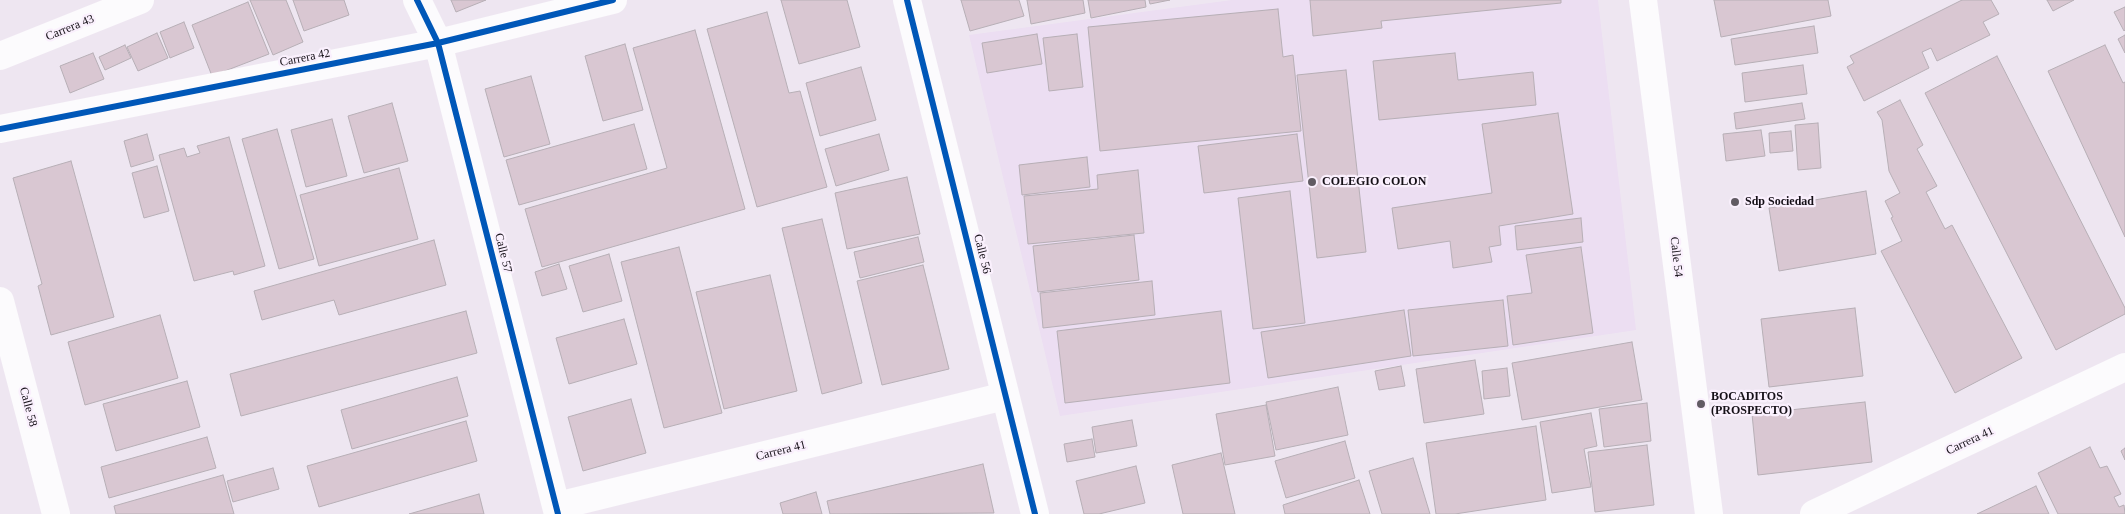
<!DOCTYPE html>
<html>
<head>
<meta charset="utf-8">
<style>
  body { margin:0 }
  canvas { display:block; background:#eee6f1 }
</style>
</head>
<body>
<canvas width="2125" height="514"></canvas>
<script>
const g = document.querySelector('canvas').getContext('2d');
g.lineJoin = 'round';
function fill(path, color) { g.fillStyle = color; g.fill(path, 'evenodd'); }
const poly = rows => new Path2D(rows.map(r => 'M' + r).join(''));
function stroke(path, color, width, dash) { g.strokeStyle = color; g.lineWidth = width; g.lineCap = dash ? 'butt' : 'round'; g.setLineDash(dash || []); g.stroke(path); }
function label(font, color, halo, rows, align = 'center') {
  g.font = font + ' "Times New Roman",serif'; g.lineWidth = 4.5; g.setLineDash([]); g.textBaseline = 'middle'; g.strokeStyle = halo; g.fillStyle = color; for (const [text, x, y, turn = 0] of rows) {
    g.save(); g.translate(x, y); g.rotate((+turn || 0) * Math.PI / 180); g.textAlign = isNaN(turn) ? turn : align; if (halo) g.strokeText(text, 0, 0); g.fillText(text, 0, 0); g.restore();
  }
}
fill(poly([
  [1232,0,1598,0,1636,330,1060,416,969,35]
]), '#ecdef2');
const building = poly([
  [250,0,286,0,303,42,273,55,250,0],
  [293,0,344,0,349,15,304,31,293,0],
  [451,0,486,0,456,12,451,0],
  [781,0,847,0,860,47,799,64,781,0],
  [961,0,1019,0,1024,16,970,31,961,0],
  [1027,0,1083,0,1085,13,1031,24,1027,0],
  [1088,0,1145,0,1146,7,1091,18,1088,0],
  [1149,0,1170,0,1150,4,1149,0],
  [1310,0,1561,0,1561,3,1381,21,1382,28,1313,36,1310,0],
  [1714,0,1828,0,1831,16,1721,37,1714,0],
  [1962,0,1991,0,1999,14,1983,22,1990,35,1937,61,1931,48,1922,52,1929,68,1864,101,1847,67,1854,63,1850,56,1962,0],
  [2047,0,2074,0,2053,11,2047,0],
  [248,2,269,54,212,76,192,25,248,2],
  [2125,7,2125,30,2124,31,2114,12,2125,7],
  [1278,9,1283,57,1293,55,1301,131,1100,151,1088,27,1278,9],
  [767,12,789,93,800,91,827,187,757,207,707,29,767,12],
  [184,22,194,48,170,58,160,32,184,22],
  [1814,26,1818,53,1735,65,1731,39,1814,26],
  [695,30,745,209,542,267,525,209,667,168,633,48,695,30],
  [157,33,168,58,138,71,127,47,157,33],
  [1037,34,1042,64,987,73,982,43,1037,34],
  [1077,34,1083,87,1049,91,1043,38,1077,34],
  [2125,35,2125,53,2118,39,2125,35],
  [625,44,643,110,603,121,585,56,625,44],
  [125,45,131,58,105,70,99,57,125,45],
  [2105,45,2123,83,2125,82,2125,237,2048,71,2105,45],
  [93,53,104,79,70,93,60,66,93,53],
  [1455,53,1458,80,1533,72,1536,105,1379,120,1373,61,1455,53],
  [1997,56,2125,308,2125,314,2056,350,1925,93,1997,56],
  [1803,65,1807,94,1745,102,1742,73,1803,65],
  [861,67,876,120,820,136,806,83,861,67],
  [1346,70,1366,252,1317,258,1297,75,1346,70],
  [531,76,550,144,504,157,485,89,531,76],
  [1900,100,1923,145,1917,149,1937,186,1926,192,1945,229,1952,225,2022,358,1955,393,1881,251,1902,241,1891,218,1893,217,1885,201,1900,193,1889,171,1882,120,1877,112,1900,100],
  [392,103,408,161,364,173,348,116,392,103],
  [1802,103,1805,119,1736,129,1734,113,1802,103],
  [1558,113,1573,214,1499,226,1501,245,1489,247,1492,262,1453,268,1450,241,1398,249,1392,208,1492,193,1482,124,1558,113],
  [332,119,347,176,306,187,291,130,332,119],
  [1818,123,1821,168,1798,170,1795,125,1818,123],
  [634,124,647,169,519,205,506,160,634,124],
  [277,129,314,259,279,269,242,139,277,129],
  [1761,130,1765,156,1726,161,1723,134,1761,130],
  [1791,131,1793,151,1770,153,1769,133,1791,131],
  [147,134,154,160,131,167,124,141,147,134],
  [879,134,889,170,836,186,825,149,879,134],
  [1297,134,1303,181,1204,193,1198,146,1297,134],
  [229,137,265,266,234,275,233,271,194,281,159,155,184,148,187,157,200,153,197,146,229,137],
  [1087,157,1090,187,1022,195,1019,165,1087,157],
  [71,161,114,317,51,335,38,286,42,284,13,178,71,161],
  [157,166,169,211,144,218,132,173,157,166],
  [399,168,418,239,319,266,300,195,399,168],
  [1138,170,1144,233,1028,244,1024,196,1098,189,1097,175,1138,170],
  [907,177,920,234,847,249,835,193,907,177],
  [1290,191,1305,323,1253,329,1238,198,1290,191],
  [1866,191,1876,254,1779,271,1769,208,1866,191],
  [1581,218,1583,242,1517,250,1515,226,1581,218],
  [822,219,862,383,822,394,782,228,822,219],
  [1134,235,1139,280,1038,292,1033,246,1134,235],
  [918,237,924,262,860,278,854,252,918,237],
  [434,240,446,285,339,315,334,300,262,320,254,291,434,240],
  [679,247,722,413,664,428,621,262,679,247],
  [1581,247,1593,333,1513,345,1507,296,1532,293,1526,255,1581,247],
  [609,254,622,301,583,312,569,266,609,254],
  [559,264,567,289,542,296,535,272,559,264],
  [923,265,949,369,882,385,857,281,923,265],
  [770,275,797,391,724,409,696,292,770,275],
  [1152,281,1155,315,1043,328,1040,293,1152,281],
  [1503,300,1508,346,1413,356,1408,310,1503,300],
  [1855,308,1863,376,1769,387,1761,319,1855,308],
  [1404,310,1411,356,1268,378,1261,332,1404,310],
  [466,311,477,353,241,416,230,374,466,311],
  [1221,311,1230,383,1065,403,1057,331,1221,311],
  [160,315,178,378,85,405,68,342,160,315],
  [624,319,637,364,569,384,556,338,624,319],
  [1632,342,1642,400,1522,420,1512,363,1632,342],
  [1475,360,1484,414,1424,423,1416,369,1475,360],
  [1401,366,1405,386,1379,390,1375,371,1401,366],
  [1507,368,1510,396,1484,399,1482,371,1507,368],
  [457,377,468,416,352,449,341,410,457,377],
  [187,381,200,427,116,451,103,404,187,381],
  [1338,387,1348,435,1276,450,1266,402,1338,387],
  [631,399,646,453,583,471,568,417,631,399],
  [1865,402,1872,462,1758,475,1752,414,1865,402],
  [1647,403,1651,441,1604,447,1599,409,1647,403],
  [1266,405,1275,456,1225,465,1216,414,1266,405],
  [1591,413,1597,446,1584,449,1591,487,1552,493,1540,422,1591,413],
  [1132,420,1137,446,1096,453,1092,427,1132,420],
  [466,421,477,461,319,507,307,466,466,421],
  [1536,426,1546,500,1455,514,1436,514,1426,443,1536,426],
  [207,437,216,468,109,498,101,467,207,437],
  [1092,439,1095,457,1067,462,1064,444,1092,439],
  [1345,441,1355,478,1286,498,1275,461,1345,441],
  [1647,445,1654,505,1595,512,1588,452,1647,445],
  [2090,447,2100,468,2107,466,2121,494,2114,497,2119,507,2124,505,2125,514,2058,514,2038,473,2090,447],
  [2125,448,2125,460,2121,451,2125,448],
  [1221,453,1235,514,1183,514,1172,465,1221,453],
  [1413,458,1430,514,1382,514,1369,471,1413,458],
  [983,464,994,513,830,514,827,501,983,464],
  [1136,466,1145,503,1099,514,1084,514,1076,481,1136,466],
  [273,468,279,489,233,502,227,481,273,468],
  [223,475,234,514,116,514,114,506,223,475],
  [1359,480,1370,514,1285,514,1283,505,1359,480],
  [2036,486,2049,514,1977,514,2036,486],
  [816,492,822,514,783,514,780,503,816,492],
  [479,494,484,514,409,514,479,494]
]);
fill(building, '#d9c7d2');
stroke(building, '#b7afb6', 1);
stroke(poly([
  [417,0,438,43,558,514],
  [907,0,1035,514],
  [0,129,438,43,613,0],
  [0,301,56,514],
  [557,506,1005,396]
]), '#fcfbfd', 28);
stroke(poly([
  [1643,0,1709,514],
  [0,56,140,0],
  [1814,514,2125,367]
]), '#fcfbfd', 28);
stroke(poly([
  [417,0,438,43,558,514],
  [907,0,1035,514],
  [0,129,438,43,613,0]
]), '#0057b8', 6);
for (const [x, y, r, color] of [
  [1312,182,5,"#615b63"],
  [1735,202,5,"#615b63"],
  [1701,404,5,"#615b63"]
]) { const dot = new Path2D(); dot.arc(x, y, r, 0, 2 * Math.PI); g.fillStyle = color; g.fill(dot); stroke(dot, '#faf0fd', 2); }
label('12px', '#151017', '#faf0fd', [
  ["Carrera 43",70,28,-22],
  ["Carrera 42",305,58,-11],
  ["Calle 57",503,253,76],
  ["Calle 56",982,254,76],
  ["Calle 54",1676,257,83],
  ["Calle 58",28,407,75],
  ["Carrera 41",1970,441,-25],
  ["Carrera 41",781,451,-14]
]);
label('bold 12px', '#151017', '#faf0fd', [
  ["COLEGIO COLON",1322,182],
  ["Sdp Sociedad",1745,202],
  ["BOCADITOS",1711,397],
  ["(PROSPECTO)",1711,411]
], 'left');
</script>
</body>
</html>
